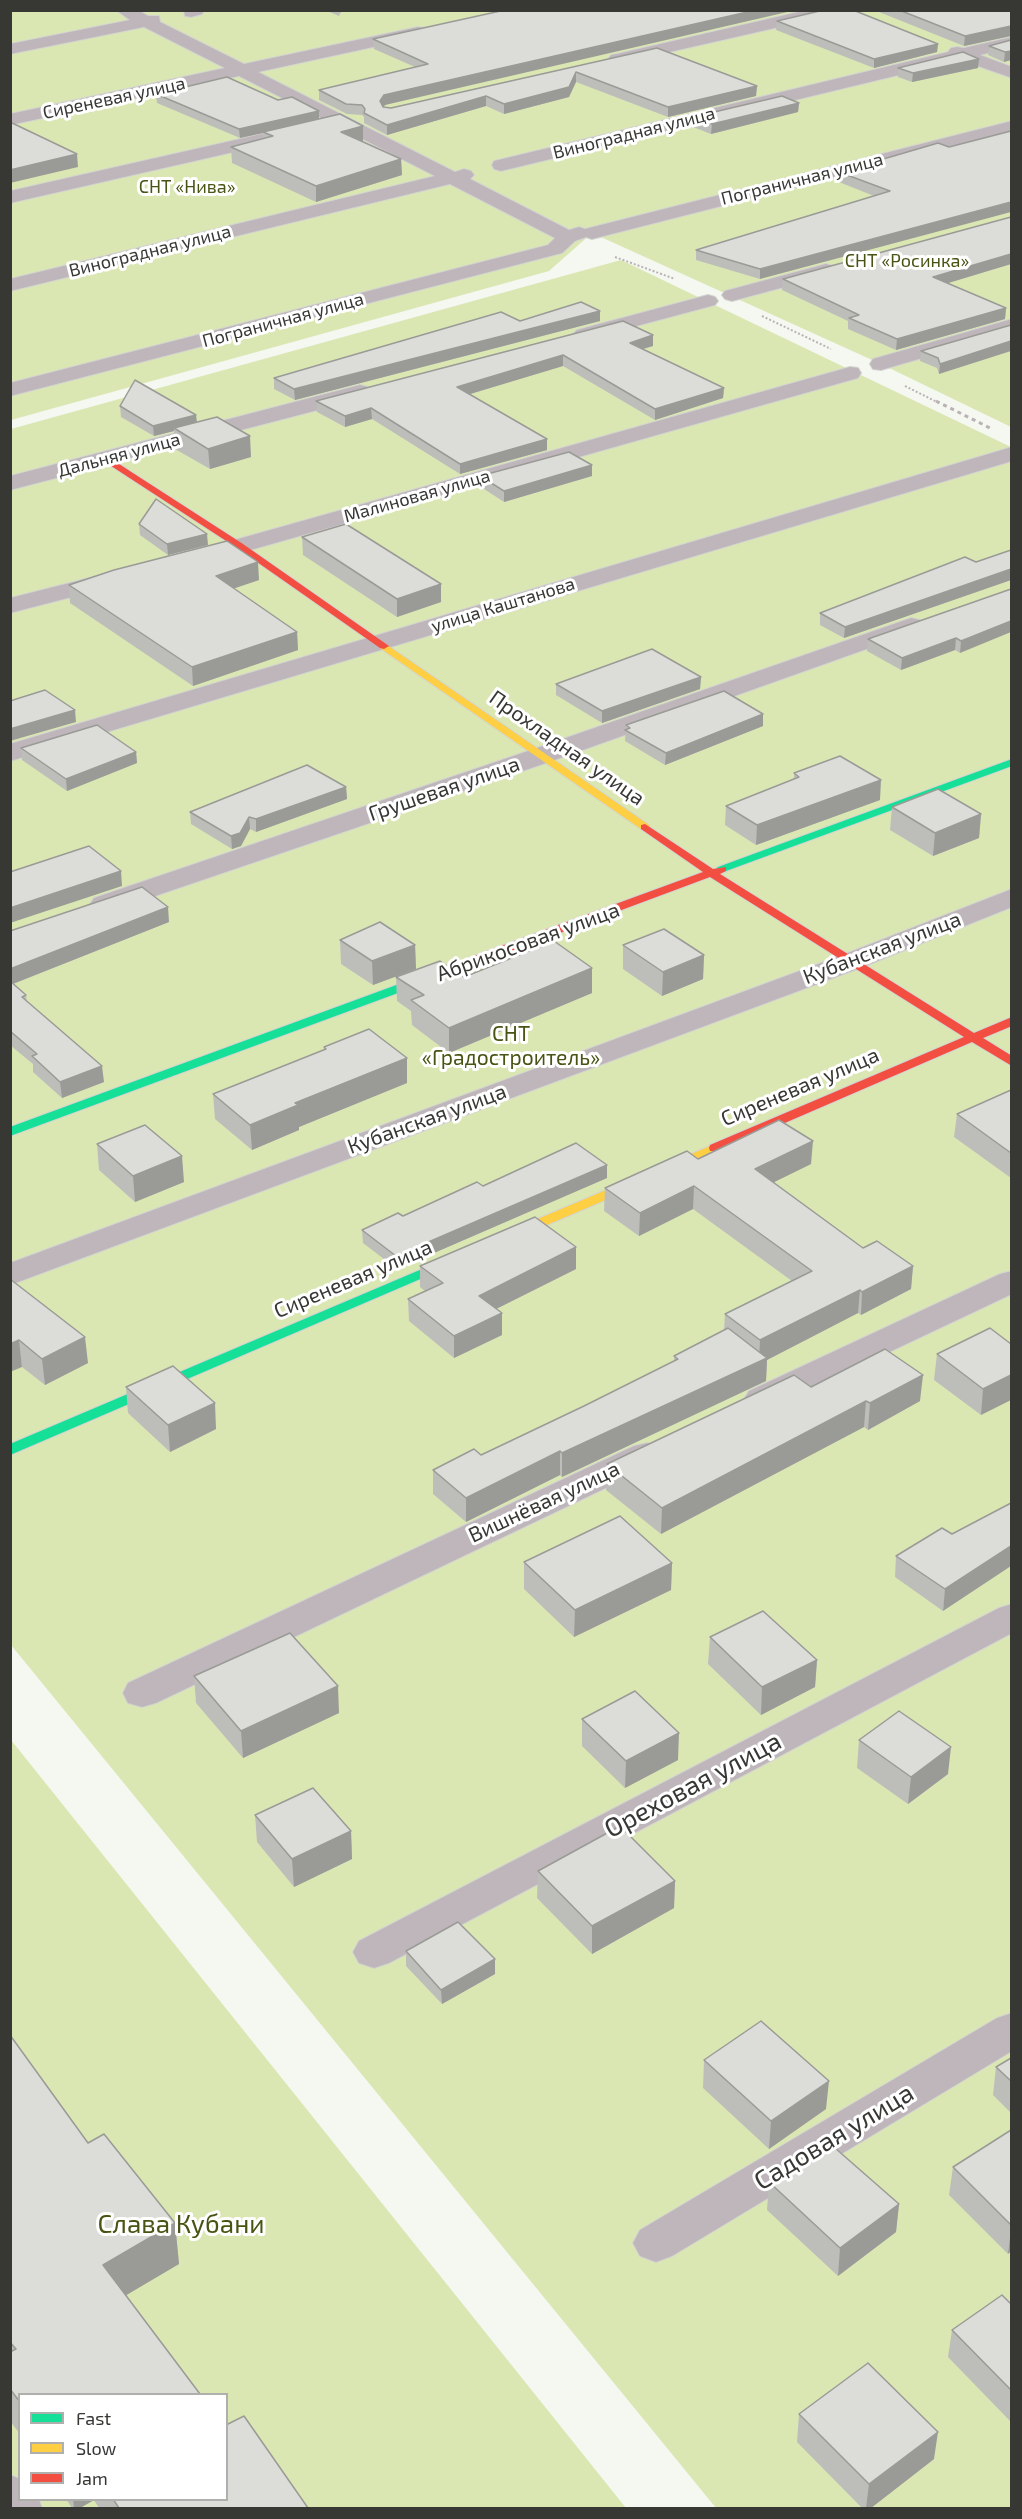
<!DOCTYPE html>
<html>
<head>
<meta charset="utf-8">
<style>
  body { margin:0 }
  #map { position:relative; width:1022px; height:2519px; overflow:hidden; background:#f5f7f1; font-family:"Exo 2",sans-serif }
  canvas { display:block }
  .frame { position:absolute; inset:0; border:12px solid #373834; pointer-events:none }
  .legend { position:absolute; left:18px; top:2393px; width:210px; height:108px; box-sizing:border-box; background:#fff; border:2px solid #afafae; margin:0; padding:8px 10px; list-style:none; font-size:18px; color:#373834 }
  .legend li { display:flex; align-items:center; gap:12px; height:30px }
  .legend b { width:30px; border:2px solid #afafae }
</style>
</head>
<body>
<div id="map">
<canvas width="1022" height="2519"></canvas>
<div class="frame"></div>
<ul class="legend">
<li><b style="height:8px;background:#16e098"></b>Fast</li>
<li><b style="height:8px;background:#ffcf43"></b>Slow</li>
<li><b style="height:8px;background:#f24e42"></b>Jam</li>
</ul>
</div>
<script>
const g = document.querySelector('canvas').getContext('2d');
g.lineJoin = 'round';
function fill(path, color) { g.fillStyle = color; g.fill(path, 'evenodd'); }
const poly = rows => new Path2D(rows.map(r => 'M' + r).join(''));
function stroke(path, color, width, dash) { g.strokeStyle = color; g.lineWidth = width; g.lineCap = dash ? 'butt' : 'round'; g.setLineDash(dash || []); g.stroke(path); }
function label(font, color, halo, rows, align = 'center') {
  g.font = font + ' "Exo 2",sans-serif'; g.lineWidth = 6; g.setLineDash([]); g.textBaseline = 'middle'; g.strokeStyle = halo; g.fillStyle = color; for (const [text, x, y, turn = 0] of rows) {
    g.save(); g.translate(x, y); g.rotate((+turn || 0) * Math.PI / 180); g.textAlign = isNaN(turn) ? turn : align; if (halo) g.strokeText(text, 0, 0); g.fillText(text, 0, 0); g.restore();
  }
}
fill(poly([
  [11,11,1011,11,1011,427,881,364,592,233,549,271,11,420],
  [621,260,1011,447,1011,2508,716,2508,11,1645,11,429],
  [11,1740,626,2508,11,2508],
  [20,2394,226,2394,226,2500,20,2500]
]), '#dae7b3');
const street = poly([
  [116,10,138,10,148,16,159,16,160,22,244,64,418,27,424,28,427,32,424,36,258,72,455,172,464,169,471,171,474,175,470,179,569,230,579,227,585,229,1012,121,1012,132,592,239,586,237,575,241,562,253,10,396,10,383,548,245,555,238,450,184,10,291,10,279,435,176,239,76,10,125,10,114,225,68,144,27,10,54,10,44,130,20,116,10],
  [184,10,204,10,202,14,191,17,185,16,184,10],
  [807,10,840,10,832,15,617,64,611,63,608,59,611,55,617,54,807,10],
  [1012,37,1012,47,980,55,1012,67,1012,78,961,60,501,171,494,169,492,165,494,161,948,52,951,48,957,47,964,48,1012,37],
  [275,131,282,133,284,137,282,141,10,203,10,191,275,131],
  [826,264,833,266,836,270,833,274,732,301,725,299,722,295,725,291,826,264],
  [708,295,715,297,718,301,715,305,584,340,577,338,573,334,577,330,708,295],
  [1012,319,1012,332,881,370,873,369,870,364,873,359,1012,319],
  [850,367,858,368,861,373,858,378,215,560,207,562,199,560,195,555,199,550,850,367],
  [360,385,368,387,371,392,368,397,10,490,10,476,360,385],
  [1012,447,1012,461,10,761,10,744,1012,447],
  [113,572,122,574,125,579,122,584,10,613,10,598,113,572],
  [911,618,920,620,923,625,920,630,549,762,114,910,104,913,94,910,90,904,94,898,531,750,911,618],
  [1012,889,1012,907,860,968,10,1285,10,1263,840,956,1012,889],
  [1012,1271,1012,1294,773,1407,761,1410,749,1407,744,1399,749,1391,1000,1274,1012,1271],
  [647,1443,660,1446,665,1454,660,1462,156,1703,142,1707,128,1703,123,1693,128,1683,634,1446,647,1443],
  [1012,1604,1012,1633,389,1963,374,1968,359,1963,353,1952,359,1941,999,1608,1012,1604],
  [1012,2013,1012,2051,672,2256,656,2262,640,2256,633,2243,640,2230,997,2018,1012,2013],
  [10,2475,20,2479,20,2500,39,2500,42,2508,10,2508,10,2475]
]);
const fast = poly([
  [1012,759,1012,766,726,871,722,872,716,869,718,867,1012,759],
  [478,955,482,956,484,959,482,962,10,1136,10,1127,478,955],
  [441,1261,446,1262,448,1265,446,1268,10,1455,10,1444,441,1261]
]);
const slow = poly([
  [384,643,649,825,649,829,641,829,380,648,380,644,384,643],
  [715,1144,721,1148,720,1151,446,1268,436,1268,434,1265,436,1262,715,1144]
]);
const jam = poly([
  [105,455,243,544,389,646,384,649,380,648,237,548,102,460,100,458,105,455],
  [645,824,713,869,726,867,726,871,720,874,974,1033,1012,1017,1012,1026,983,1038,1012,1056,1012,1066,972,1042,720,1151,710,1151,709,1148,710,1145,964,1037,710,877,482,962,474,962,472,959,474,956,703,872,641,829,641,825,645,824]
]);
stroke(street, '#d3d4d0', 2);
stroke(fast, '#d3d4d0', 2);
stroke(slow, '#d3d4d0', 2);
stroke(jam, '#d3d4d0', 2);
stroke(poly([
  [615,257,675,279],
  [762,316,831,349],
  [905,386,939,403]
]), '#bab3b6', 2, [2, 2]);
stroke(poly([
  [936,401,992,429]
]), '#bab3b6', 3, [4, 4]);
fill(street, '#beb6ba');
fill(fast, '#16e098');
fill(slow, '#ffcf43');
fill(jam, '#f24e42');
fill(poly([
  [325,10,342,10,339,16],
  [505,10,383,107,391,108,657,48,757,86,756,96,668,117,576,82,569,97,504,114,486,106,387,135,364,123,364,117,362,115,347,114,319,100,319,90,415,67,374,49,373,39],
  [874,10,1011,10,1011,36,964,46],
  [777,21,938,44,937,52,874,68,776,30],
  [1011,40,1011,60,1004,62,988,55,989,46],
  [898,68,978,68,912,82,898,77],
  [156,94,363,126,363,142,401,159,402,175,316,202,232,163,231,147,263,138,263,133,240,138,157,103],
  [799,103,798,112,711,134,693,127,693,117],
  [1011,131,760,279,696,260,696,250,874,196,839,182,839,172,949,147],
  [1011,217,1011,264,947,283,1006,308,1005,319,896,350,848,329,848,321,782,290,783,279],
  [520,321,600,321,295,400,274,389,274,378],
  [1011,325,939,374,937,368,920,361,921,351],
  [653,335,653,346,643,349,724,388,723,398,655,420,563,366,469,394,547,450,460,474,372,419,345,427,317,412,316,401],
  [120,406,196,415,197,422,251,457,210,469,175,449,174,431,154,436,121,417],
  [480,476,592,476,504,502,481,487],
  [139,524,208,545,168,555,140,535],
  [302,537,441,602,397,617,303,555],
  [1011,550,1011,580,844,638,820,625,820,613,976,562],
  [259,580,233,589,297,632,298,650,193,686,70,603,69,585],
  [1011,589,960,653,955,650,901,670,867,651,868,639],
  [701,677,700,689,602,723,556,695,556,684],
  [626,725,763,726,665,765,625,741],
  [21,748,136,752,137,763,67,791,22,760],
  [794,773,880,800,756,845,725,825,726,806,794,779],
  [346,787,347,799,256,832,250,829,241,846,232,849,191,824,190,812],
  [892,807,981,814,979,838,933,856,890,830],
  [169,922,13,984,26,995,27,1002,104,1082,62,1098,33,1072,33,1064,10,1045,10,931],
  [340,940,415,945,416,969,373,985,341,964],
  [623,945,704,955,703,979,662,996,623,969],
  [396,977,464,977,592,993,449,1053,412,1025,411,1011,397,1001],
  [324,1047,407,1058,407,1083,299,1127,299,1130,252,1150,215,1119,213,1094,324,1050],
  [1011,1090,1011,1178,954,1137,957,1114],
  [97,1144,184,1182,135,1202,99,1170],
  [698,1159,811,1164,774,1182,863,1248,913,1266,911,1289,861,1315,858,1313,767,1360,766,1381,562,1477,560,1475,466,1522,433,1494,433,1470,481,1455,584,1406,674,1361,674,1356,724,1330,725,1314,792,1281,693,1209,639,1236,604,1211,605,1188],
  [607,1165,607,1178,397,1269,363,1243,362,1230,403,1216,483,1186],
  [420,1266,576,1269,496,1309,502,1335,454,1358,409,1321,408,1299,425,1291,420,1287],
  [10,1279,88,1363,45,1385,22,1367],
  [1011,1344,981,1415,934,1380,937,1354],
  [126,1387,216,1429,170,1452,128,1413],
  [811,1387,920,1401,868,1430,864,1427,661,1534,606,1490,607,1464],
  [952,1534,943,1611,895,1577,896,1556],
  [524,1562,672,1563,671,1590,574,1637,524,1589],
  [710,1637,817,1660,815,1687,761,1715,708,1664],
  [194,1676,339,1713,243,1758,196,1703],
  [582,1719,678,1760,625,1788,582,1746],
  [859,1740,948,1774,908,1804,857,1768],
  [255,1815,351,1831,352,1859,294,1887,257,1842],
  [538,1871,675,1881,674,1908,592,1954,537,1898],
  [406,1951,495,1959,495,1974,442,2004,406,1966],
  [10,2035,88,2143,175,2223,179,2264,125,2295,20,2394,20,2434,10,2421],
  [1011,2058,1011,2113,993,2095,996,2067],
  [704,2060,826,2109,769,2149,703,2088],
  [1011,2130,1011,2251,1008,2254,949,2195,953,2167],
  [769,2182,899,2204,896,2232,838,2276,767,2210],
  [1011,2304,1011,2422,948,2357,952,2330],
  [799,2414,934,2459,871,2508,862,2508,797,2442],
  [66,2499,226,2499,308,2508,99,2508,94,2500,80,2508,72,2508]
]), '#bdbeba');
fill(poly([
  [756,10,796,10,385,105,380,111,380,101,384,95],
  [1011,26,1011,36,964,46,965,36],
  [938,44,937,52,874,68,874,59],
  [1011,51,1011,60,1004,62,1005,52],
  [979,59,978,68,912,82,913,73],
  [576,72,576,82,569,97,504,114,504,104],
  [757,86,756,96,668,117,668,107],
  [486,96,486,106,387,135,387,125],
  [799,103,798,112,711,134,712,124],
  [319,111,319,120,263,132,263,133,240,138,239,129],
  [363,126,363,142,341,132],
  [77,154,78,167,10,183,10,170],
  [401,159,402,175,316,202,316,186],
  [1011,202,1011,212,760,279,760,269],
  [1011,254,1011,264,932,288,933,277],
  [1006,308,1005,319,896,350,897,339],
  [600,311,600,321,295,400,294,389],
  [653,335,653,346,629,353,630,343],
  [1011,341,1011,351,939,374,940,364],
  [563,355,563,366,457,398,457,387],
  [724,388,723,398,655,420,655,409],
  [371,408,372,419,345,427,345,416],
  [196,415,197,425,174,428,174,431,154,436,153,426],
  [250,436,251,457,210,469,208,449],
  [547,439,547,450,460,474,460,464],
  [592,465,592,476,504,502,504,491],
  [207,534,208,545,168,555,167,544],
  [258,562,259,580,217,594,216,576],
  [1011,569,1011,580,844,638,845,627],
  [441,584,441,602,397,617,397,599],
  [1011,621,1011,632,960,653,961,641],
  [297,632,298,650,193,686,192,667],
  [956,638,955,650,901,670,902,658],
  [701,677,700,689,602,723,602,711],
  [75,710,76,722,10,741,10,729],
  [763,714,763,726,665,765,666,753],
  [136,752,137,763,67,791,66,779],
  [881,780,880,800,756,845,757,825],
  [346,787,347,799,256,832,256,819],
  [981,814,979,838,933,856,935,833],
  [249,817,250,829,241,846,232,849,231,836],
  [121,871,122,886,10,923,10,908],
  [168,907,169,922,10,985,10,969],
  [415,945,416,969,373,985,372,961],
  [704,955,703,979,662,996,663,972],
  [592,968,592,993,449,1053,449,1028],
  [407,1058,407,1083,299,1127,299,1130,252,1150,250,1125,295,1103],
  [102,1066,104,1082,62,1098,60,1082],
  [813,1141,811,1164,754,1192,755,1169],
  [182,1156,184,1182,135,1202,133,1176],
  [607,1165,607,1178,397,1269,396,1256],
  [694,1186,693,1209,639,1236,640,1213],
  [576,1247,576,1269,480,1317,479,1296],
  [913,1266,911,1289,861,1315,862,1292],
  [860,1290,858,1313,767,1360,766,1381,562,1477,562,1453,759,1361,760,1340],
  [502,1313,502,1335,454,1358,454,1336],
  [85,1337,88,1363,45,1385,42,1359],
  [19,1340,22,1367,10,1372,10,1344],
  [923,1375,920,1401,868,1430,870,1403],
  [1011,1375,1011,1400,981,1415,983,1389],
  [866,1401,864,1427,661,1534,662,1508],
  [215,1403,216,1429,170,1452,168,1425],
  [560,1451,560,1475,466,1522,466,1498],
  [1011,1546,1011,1566,943,1611,945,1589],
  [672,1563,671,1590,574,1637,575,1610],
  [817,1660,815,1687,761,1715,762,1687],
  [338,1686,339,1713,243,1758,241,1731],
  [679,1733,678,1760,625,1788,626,1761],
  [951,1747,948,1774,908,1804,911,1777],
  [351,1831,352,1859,294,1887,292,1859],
  [675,1881,674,1908,592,1954,592,1926],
  [495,1959,495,1974,442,2004,441,1990],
  [829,2081,826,2109,769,2149,771,2121],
  [899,2204,896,2232,838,2276,840,2248],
  [175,2223,179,2264,108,2306,103,2265],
  [1011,2229,1011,2251,1008,2254],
  [938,2432,934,2459,871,2508,866,2508,869,2484],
  [73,2499,94,2499,94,2500,80,2508,74,2508]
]), '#9a9b97');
const building = poly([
  [505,10,756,10,384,95,380,101,383,107,391,108,657,48,757,86,668,107,576,72,569,87,504,104,486,96,387,125,364,113,365,109,362,105,346,104,319,90,428,64,373,39,505,10],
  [824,10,853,10,938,44,874,59,777,21,824,10],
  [899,10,1011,10,1011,26,965,36,899,10],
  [1011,40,1011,51,1005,52,989,46,1011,40],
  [963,52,979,59,913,73,898,68,963,52],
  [227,77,278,100,292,97,319,111,239,129,156,94,227,77],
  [782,96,799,103,712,124,693,117,782,96],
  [340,114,363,126,341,132,401,159,316,186,231,147,273,136,263,132,340,114],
  [10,122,77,154,10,170,10,122],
  [1011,131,1011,202,760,269,696,250,890,191,839,172,938,143,949,147,1011,131],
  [1011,217,1011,254,933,277,1006,308,897,339,849,318,859,315,783,279,1011,217],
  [581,302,600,311,294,389,274,378,501,312,520,321,581,302],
  [623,321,653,335,630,343,724,388,655,409,563,355,457,387,547,439,460,464,371,408,345,416,316,401,623,321],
  [1011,325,1011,341,940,364,938,358,921,351,1011,325],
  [135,380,196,415,153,426,120,406,135,380],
  [217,417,250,436,208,449,174,428,217,417],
  [569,452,592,465,504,491,480,476,569,452],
  [156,499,207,534,167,544,139,524,156,499],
  [346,524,441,584,397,599,302,537,346,524],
  [227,541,258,562,216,576,297,632,192,667,69,585,114,570,227,541],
  [1011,550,1011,569,845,627,820,613,965,557,976,562,1011,550],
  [1011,589,1011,621,961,641,956,638,902,658,868,639,1011,589],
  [652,649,701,677,602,711,556,684,652,649],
  [45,690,75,710,10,729,10,701,45,690],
  [724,691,763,714,666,753,625,730,630,728,626,725,724,691],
  [97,725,136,752,66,779,21,748,97,725],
  [840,756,881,780,757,825,726,806,799,777,794,773,840,756],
  [307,765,346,787,256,819,249,817,240,833,231,836,190,812,307,765],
  [938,789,981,814,935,833,892,807,938,789],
  [89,846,121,871,10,908,10,872,89,846],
  [142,887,168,907,10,969,10,931,142,887],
  [380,922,415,945,372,961,340,940,380,922],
  [664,929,704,955,663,972,623,945,664,929],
  [554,941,592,968,449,1028,411,1000,424,995,396,977,440,961,464,977,554,941],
  [10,981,26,995,22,997,102,1066,60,1082,32,1056,37,1054,10,1031,10,981],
  [369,1029,407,1058,295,1103,298,1105,250,1125,213,1094,326,1049,324,1047,369,1029],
  [1011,1090,1011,1153,957,1114,1011,1090],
  [779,1120,813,1141,755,1169,863,1248,877,1241,913,1266,862,1292,860,1290,760,1340,725,1314,812,1271,694,1186,640,1213,605,1188,687,1151,698,1159,779,1120],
  [145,1125,182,1156,133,1176,97,1144,145,1125],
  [576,1143,607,1165,396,1256,362,1230,398,1213,403,1216,477,1182,483,1186,576,1143],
  [535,1217,576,1247,479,1296,502,1313,454,1336,408,1299,443,1283,420,1266,535,1217],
  [10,1279,85,1337,42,1359,19,1340,10,1344,10,1279],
  [728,1328,767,1358,562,1453,560,1451,466,1498,433,1470,474,1449,481,1455,584,1406,678,1359,674,1356,728,1328],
  [990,1328,1011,1344,1011,1375,983,1389,937,1354,990,1328],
  [885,1349,923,1375,870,1403,866,1401,662,1508,607,1464,794,1375,811,1387,885,1349],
  [173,1366,215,1403,168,1425,126,1387,173,1366],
  [1011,1503,1011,1546,945,1589,896,1556,942,1528,952,1534,1011,1503],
  [620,1516,672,1563,575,1610,524,1562,620,1516],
  [763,1611,817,1660,762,1687,710,1637,763,1611],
  [290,1633,338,1686,241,1731,194,1676,290,1633],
  [635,1691,679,1733,626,1761,582,1719,635,1691],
  [899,1711,951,1747,911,1777,859,1740,899,1711],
  [313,1788,351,1831,292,1859,255,1815,313,1788],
  [620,1826,675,1881,592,1926,538,1871,620,1826],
  [458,1922,495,1959,441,1990,406,1951,458,1922],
  [761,2021,829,2081,771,2121,704,2060,761,2021],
  [10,2035,88,2143,104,2134,175,2223,103,2265,200,2394,20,2394,20,2402,10,2389,10,2352,16,2349,10,2342,10,2035],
  [1011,2058,1011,2081,996,2067,1011,2058],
  [1011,2130,1011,2225,953,2167,1011,2130],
  [827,2141,899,2204,840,2248,769,2182,827,2141],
  [1002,2295,1011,2304,1011,2390,952,2330,1002,2295],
  [868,2363,938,2432,869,2484,799,2414,868,2363],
  [244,2416,308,2508,119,2508,113,2499,226,2499,226,2425,244,2416]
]);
fill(building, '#dcddd8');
stroke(building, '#9a9b97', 1.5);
label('18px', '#373834', '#fff', [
  ["Сиреневая улица",114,98,-12],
  ["Виноградная улица",634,133,-14],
  ["Пограничная улица",802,179,-14],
  ["Виноградная улица",150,251,-14],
  ["Пограничная улица",283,320,-15],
  ["Дальняя улица",119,455,-15],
  ["Малиновая улица",417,496,-16],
  ["улица Каштанова",503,605,-17]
]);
label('18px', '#485413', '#fff', [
  ["СНТ «Нива»",187,187],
  ["СНТ «Росинка»",907,261]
]);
label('21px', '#373834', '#fff', [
  ["Прохладная улица",567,748,35],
  ["Грушевая улица",444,789,-19],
  ["Абрикосовая улица",528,942,-20],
  ["Кубанская улица",882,948,-21],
  ["Сиреневая улица",800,1087,-23],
  ["Кубанская улица",427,1119,-20],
  ["Сиреневая улица",353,1279,-23],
  ["Вишнёвая улица",544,1502,-25]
]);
label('21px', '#485413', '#fff', [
  ["СНТ",511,1034],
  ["«Градостроитель»",511,1058]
]);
label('26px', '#373834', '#fff', [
  ["Ореховая улица",693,1785,-28],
  ["Садовая улица",834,2137,-31]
]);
label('26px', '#485413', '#fff', [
  ["Слава Кубани",181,2224]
]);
</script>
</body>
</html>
